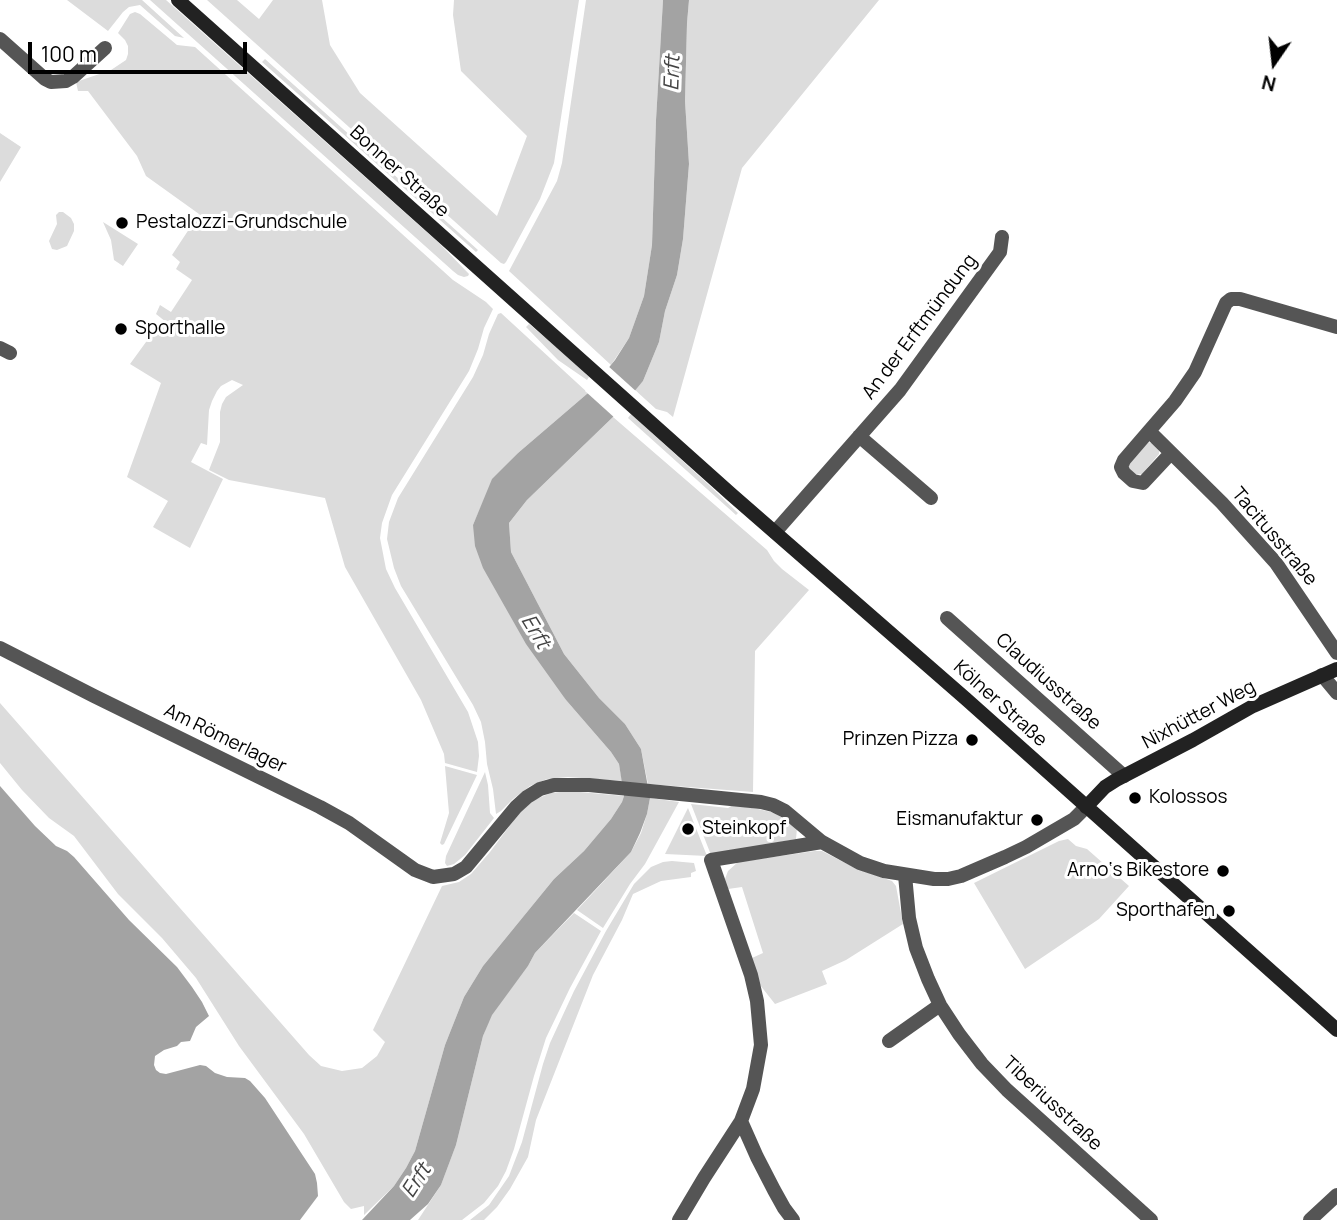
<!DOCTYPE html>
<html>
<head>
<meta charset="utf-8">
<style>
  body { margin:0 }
  #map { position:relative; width:1337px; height:1220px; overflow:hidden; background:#fff; font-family:Manrope,sans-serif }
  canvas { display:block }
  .north { position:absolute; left:1239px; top:28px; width:70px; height:70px; -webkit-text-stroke:5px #fff; paint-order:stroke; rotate:194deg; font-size:19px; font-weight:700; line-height:28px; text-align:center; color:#000 }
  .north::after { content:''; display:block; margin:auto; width:24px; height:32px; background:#000; clip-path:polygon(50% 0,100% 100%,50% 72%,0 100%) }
  .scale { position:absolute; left:28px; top:42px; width:219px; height:32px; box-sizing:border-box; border:4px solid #000; border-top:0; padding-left:9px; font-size:21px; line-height:24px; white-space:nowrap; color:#000; -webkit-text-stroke:5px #fff; paint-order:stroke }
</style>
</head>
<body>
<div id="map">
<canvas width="1337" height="1220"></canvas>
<div class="north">N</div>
<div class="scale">100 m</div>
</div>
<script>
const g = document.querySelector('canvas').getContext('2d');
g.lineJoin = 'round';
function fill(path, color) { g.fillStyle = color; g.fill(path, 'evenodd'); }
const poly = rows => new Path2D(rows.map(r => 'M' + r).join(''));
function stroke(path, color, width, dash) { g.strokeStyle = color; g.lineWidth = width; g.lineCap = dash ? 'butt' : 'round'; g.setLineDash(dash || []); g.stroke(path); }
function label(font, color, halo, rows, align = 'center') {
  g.font = font + ' Manrope,sans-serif'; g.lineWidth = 6; g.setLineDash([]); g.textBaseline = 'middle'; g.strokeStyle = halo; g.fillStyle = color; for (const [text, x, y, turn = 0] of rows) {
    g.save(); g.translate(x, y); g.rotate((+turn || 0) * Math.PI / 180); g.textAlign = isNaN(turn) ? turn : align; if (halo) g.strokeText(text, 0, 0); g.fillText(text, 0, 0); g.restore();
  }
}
fill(poly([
  [67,0,142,0,184,38,175,36,140,5,129,7,123,12,108,31],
  [150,0,166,0,439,243,469,274,468,276,464,277,458,275,453,271],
  [207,0,237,0,259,19,273,0,322,0,330,45,360,93,497,216,527,136,461,71,453,15,454,0,579,0,554,163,540,199,506,262,504,264,501,263],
  [586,0,663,0,656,120,652,245,644,296,629,338,611,365,509,271,557,181,562,163],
  [689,0,879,0,742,168,673,417,667,412,656,409,635,390,643,381,659,342,665,311,677,275,683,239,689,164,685,101,687,23],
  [135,12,140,14,177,45,195,47,453,280,486,302,493,309,484,328,478,349,469,371,392,495,382,523,380,538,386,569,395,588,468,712,478,742,479,756,477,772,445,763,444,754,421,700,345,567,325,498,229,480,209,470,220,442,220,412,222,404,226,397,243,385,232,380,221,386,217,391,212,401,209,410,207,445,201,443,191,462,223,479,190,548,153,527,168,501,127,477,161,383,130,364,154,331,158,333,166,322,156,314,160,305,171,312,192,280,176,269,180,262,172,255,199,214,146,176,137,156,88,91,78,91,76,82,111,70,126,60,128,54,128,46,125,40,118,33,130,14],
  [265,59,478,250,476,252,262,62],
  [0,133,21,147,0,182],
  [59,212,63,212,71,218,74,224,74,231,67,246,57,250,52,249,49,241,57,224,56,215],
  [103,222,138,244,123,266,114,260,111,240],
  [501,313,588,393,518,453,493,479,473,525,566,700,611,752,619,764,622,781,568,777,547,779,530,786,513,799,501,811,496,814,493,789,487,764,485,742,481,722,473,705,401,586,394,568,387,539,389,522,398,498,473,377,483,355,489,334,498,314],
  [529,324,560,350,589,377,587,380,558,360,526,327],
  [631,414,709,485,738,513,736,515,628,418],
  [613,417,767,550,774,561,782,569,809,590,755,651,753,792,648,784,641,749,625,724,599,698,564,654,511,552,509,523,527,500],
  [1147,442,1152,443,1159,451,1159,454,1142,474,1133,475,1128,470,1128,461],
  [0,703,309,1055,321,1066,342,1071,362,1068,377,1056,385,1042,373,1030,442,886,459,882,471,874,490,852,520,812,534,800,551,793,569,791,624,796,622,802,611,819,584,851,554,879,483,966,464,997,445,1045,415,1151,406,1168,394,1186,364,1215,364,1206,351,1209,344,1202,304,1134,239,1046,196,978,162,938,118,894,74,836,49,818,22,790,0,763],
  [445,766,477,775,444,844,442,845,440,843,449,813],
  [485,772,488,785,490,813,494,818,465,855,454,864,447,866,445,863,446,856],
  [650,798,679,802,645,864,630,884,603,928,577,910,631,852,641,833,647,814],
  [691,804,728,808,733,805,758,809,775,813,797,828,796,839,711,855],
  [688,808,707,856,665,854],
  [1068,839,1076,846,1087,849,1129,886,1099,919,1025,969,974,883,1059,841],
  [815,851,822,851,855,868,892,881,896,886,903,924,846,960,822,971,827,984,775,1004,760,985,752,958,763,953,742,887,728,889,726,887,725,879,728,871,738,862],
  [672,861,694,863,696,871,691,873,691,877,661,881,633,894,622,920,593,975,536,1120,528,1157,510,1189,497,1207,484,1220,470,1220,489,1205,509,1176,522,1142,543,1064,550,1043,574,991,606,931,634,884,651,867,663,862],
  [574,913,601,931,570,988,546,1038,534,1076,514,1149,506,1171,498,1186,484,1203,462,1220,418,1220,441,1185,456,1145,483,1036,491,1015,528,966,535,953]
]), '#dcdcdc');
fill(poly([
  [663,0,689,0,687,23,685,101,689,164,683,239,677,275,665,311,659,342,643,381,613,417,527,500,509,523,511,552,564,654,599,698,625,724,641,749,650,798,647,814,640,833,631,852,535,953,528,966,492,1015,483,1036,456,1145,441,1185,428,1204,410,1220,362,1220,394,1186,406,1168,415,1151,445,1045,464,997,483,966,554,879,584,851,611,819,622,802,624,796,619,764,611,752,566,700,526,644,483,568,475,546,473,525,492,479,518,453,588,393,615,360,629,338,644,296,652,245,656,120],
  [0,786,35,826,56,846,67,851,74,857,129,920,177,967,192,987,202,1002,209,1016,196,1027,190,1041,181,1042,177,1046,164,1050,155,1056,154,1065,156,1070,160,1073,166,1074,200,1065,206,1066,215,1073,227,1077,245,1078,250,1081,265,1098,315,1174,317,1183,318,1196,300,1220,0,1220]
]), '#a3a3a3');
fill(poly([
  [607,365,638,393,616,419,585,391]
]), '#fff');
stroke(poly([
  [0,39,45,79,51,82,66,81,73,77,105,48],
  [1337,327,1240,299,1231,299,1226,303,1195,372,1175,401,1149,431,1222,503,1276,563,1337,653],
  [0,348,10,353],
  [1149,431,1124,460,1121,467,1124,473,1133,481,1143,483,1171,453],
  [859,436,931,498],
  [775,532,900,390,1000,252,1002,237],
  [947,618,1124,776],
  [0,648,94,696,320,807,349,823,415,870,433,877,454,874,466,867,516,807,527,797,540,789,554,785,589,785,761,802,773,805,785,811,822,842,860,863,884,871,934,879,948,879,961,876,1005,857,1026,847,1074,819,1086,807],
  [1322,675,1337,693],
  [905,875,909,918,916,948,928,979,940,1005,959,1034,982,1064,1007,1090,1151,1220],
  [889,1041,940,1005],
  [741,1121,757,1157,774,1190,784,1208,793,1220],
  [679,1220,704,1178,741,1121,753,1089,761,1045,757,1001,751,975,711,860,822,842],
  [1310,1220,1337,1195]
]), '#555', 14);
stroke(poly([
  [178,0,732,495,966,699,1337,1030],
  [1086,807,1105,787,1116,780,1193,740,1253,706,1337,669]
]), '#222', 14);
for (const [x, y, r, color] of [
  [122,223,7,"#000"],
  [121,329,7,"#000"],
  [972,740,7,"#000"],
  [1135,798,7,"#000"],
  [1037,820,7,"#000"],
  [688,829,7,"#000"],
  [1223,871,7,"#000"],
  [1229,911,7,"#000"]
]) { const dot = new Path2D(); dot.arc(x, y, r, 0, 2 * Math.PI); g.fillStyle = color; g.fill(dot); stroke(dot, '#fff', 2.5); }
label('19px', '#000', '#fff', [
  ["Bonner Straße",399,172,42],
  ["An der Erftmündung",920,327,-53],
  ["Tacitusstraße",1274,537,50],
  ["Claudiusstraße",1048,682,42],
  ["Kölner Straße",1000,704,42],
  ["Nixhütter Weg",1199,715,-28],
  ["Am Römerlager",225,739,26],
  ["Tiberiusstraße",1052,1104,43]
]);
label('19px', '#000', '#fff', [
  ["Pestalozzi-Grundschule",136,223],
  ["Sporthalle",135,329],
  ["Prinzen Pizza",958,740,"right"],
  ["Kolossos",1149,798],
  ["Eismanufaktur",1023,820,"right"],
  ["Steinkopf",702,829],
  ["Arno‘s Bikestore",1209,871,"right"],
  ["Sporthafen",1215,911,"right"]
], 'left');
label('italic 21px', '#444', '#fff', [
  ["Erft",673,73,-88],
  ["Erft",535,632,59],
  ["Erft",417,1181,-57]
]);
</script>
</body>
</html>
